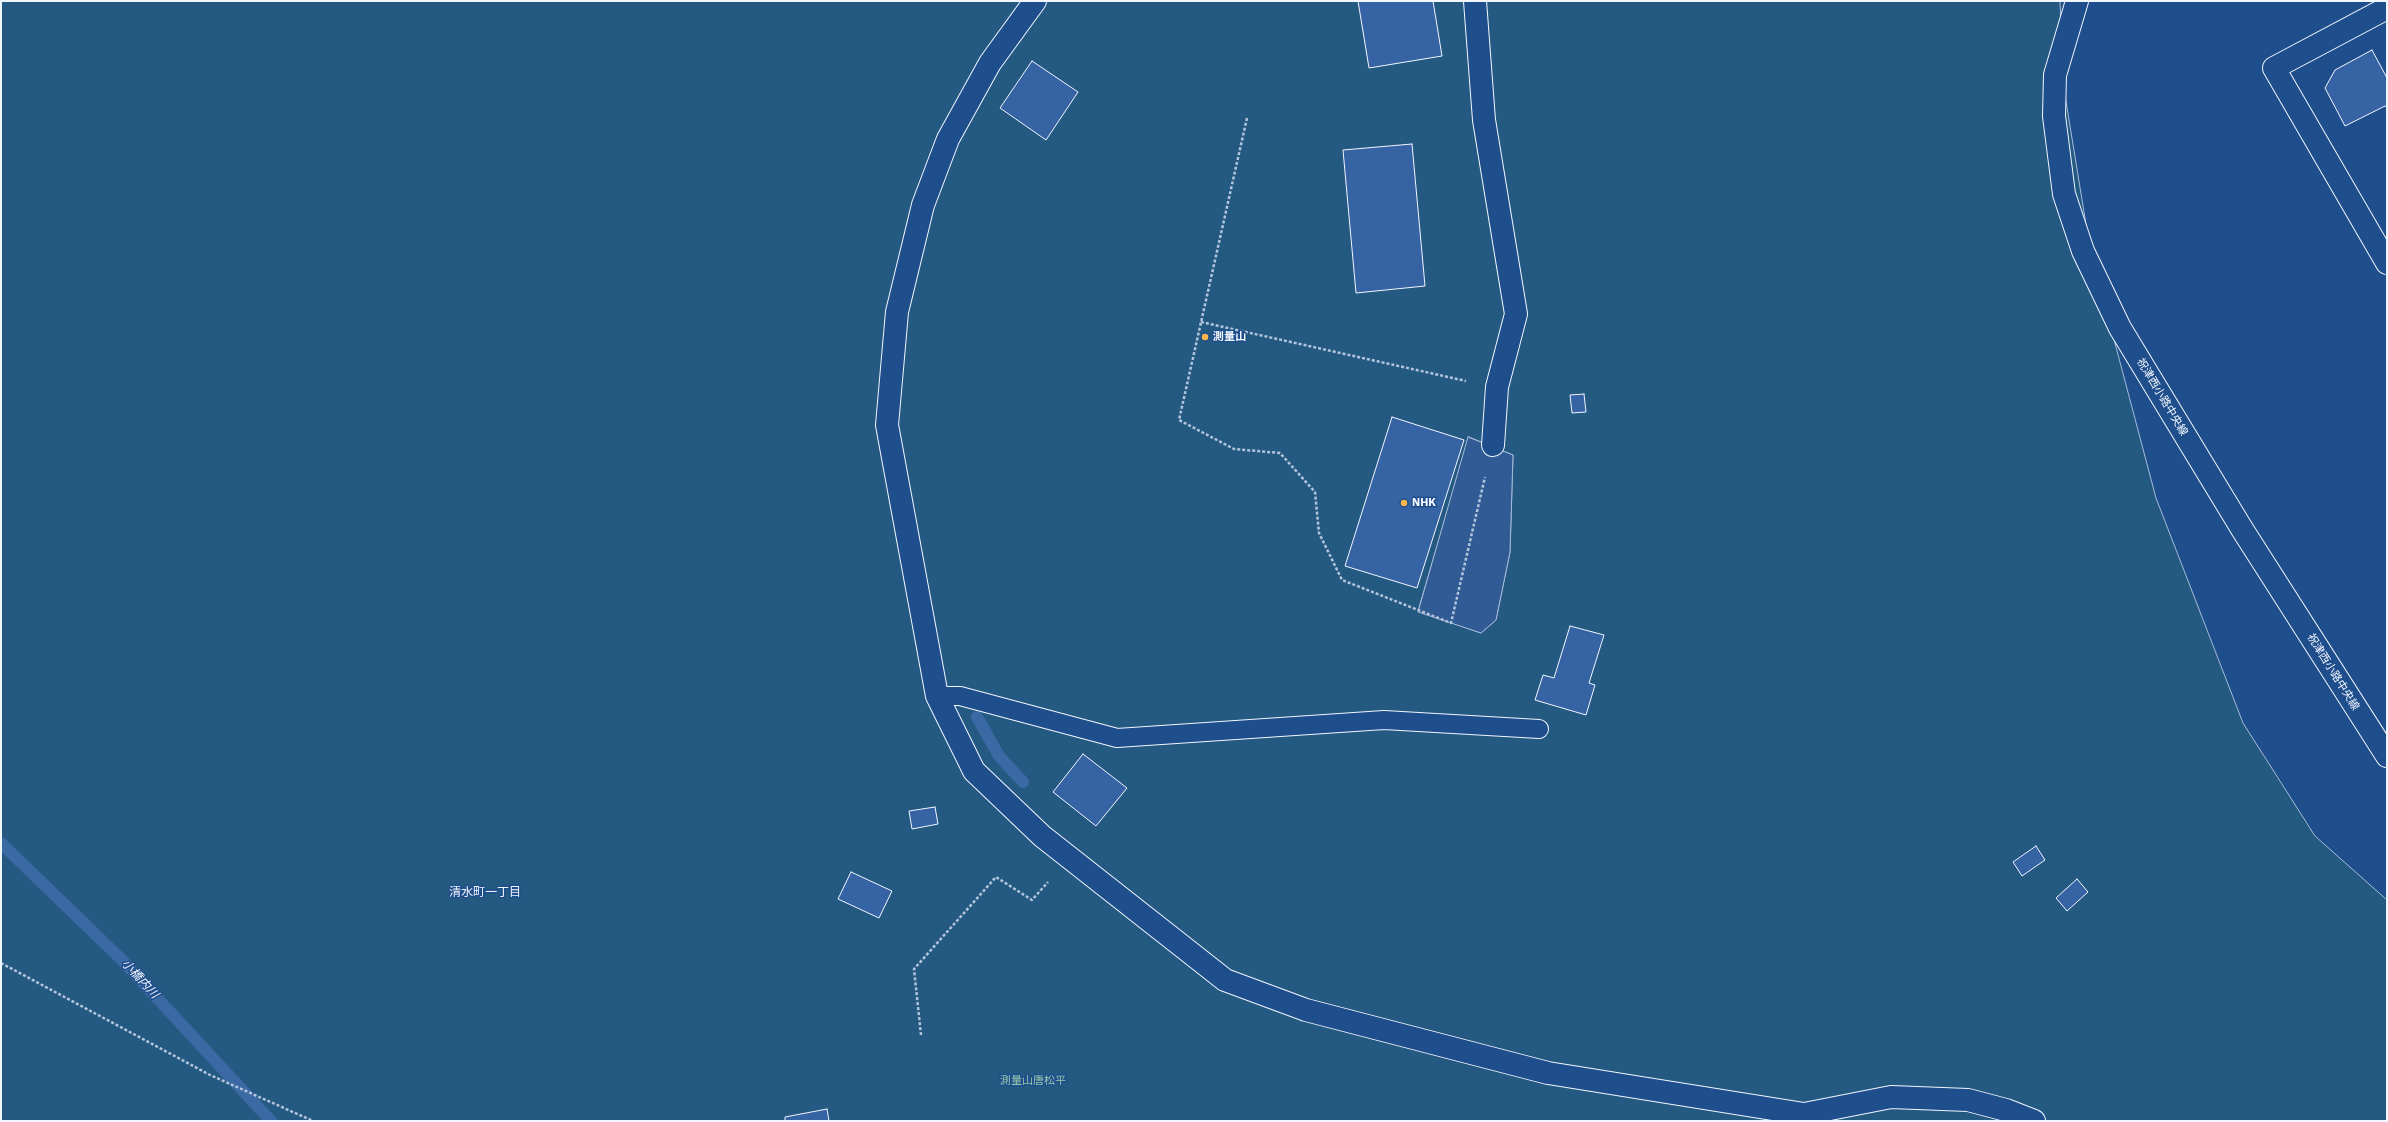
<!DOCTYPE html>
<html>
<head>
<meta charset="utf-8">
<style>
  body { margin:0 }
  #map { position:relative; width:2388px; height:1122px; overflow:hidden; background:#1f4e8c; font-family:"Work Sans",sans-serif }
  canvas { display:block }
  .frame { position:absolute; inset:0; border:2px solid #f2f6ff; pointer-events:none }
</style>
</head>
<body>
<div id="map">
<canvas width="2388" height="1122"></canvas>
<div class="frame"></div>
</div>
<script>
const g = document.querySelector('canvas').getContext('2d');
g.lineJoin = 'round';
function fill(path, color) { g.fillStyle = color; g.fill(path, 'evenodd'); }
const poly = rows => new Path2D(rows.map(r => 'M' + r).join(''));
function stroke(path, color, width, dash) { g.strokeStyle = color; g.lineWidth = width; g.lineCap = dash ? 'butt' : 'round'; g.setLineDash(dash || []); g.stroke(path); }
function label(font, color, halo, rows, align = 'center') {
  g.font = font + ' "Work Sans","Noto Sans JP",sans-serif'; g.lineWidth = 3; g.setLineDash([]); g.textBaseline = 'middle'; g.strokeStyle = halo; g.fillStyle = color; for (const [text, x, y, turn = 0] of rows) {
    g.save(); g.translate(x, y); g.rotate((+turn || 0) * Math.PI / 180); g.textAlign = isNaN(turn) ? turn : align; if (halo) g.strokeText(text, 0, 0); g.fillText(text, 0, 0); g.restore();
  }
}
const green = poly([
  [1,1,2060,1,2063,83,2090,249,2156,498,2243,723,2315,836,2387,900,2387,1121,1,1121,1,1],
  [1469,437,1513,455,1510,552,1496,620,1481,633,1418,611,1469,437]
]);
fill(green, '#245a82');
stroke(green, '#a8bbd7', 1);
const parking = poly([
  [1468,437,1513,455,1510,552,1496,620,1481,633,1418,612,1468,437]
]);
fill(parking, '#305b95');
stroke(parking, '#a8bbd7', 1);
stroke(poly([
  [977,717,999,756,1023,782],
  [1,843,121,959,271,1121]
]), '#3b69a3', 12);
const building = poly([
  [1358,1,1433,1,1442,56,1369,68,1358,1],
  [2372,50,2387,78,2387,107,2385,106,2345,126,2325,88,2335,70,2372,50],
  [1032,61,1078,92,1046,140,1000,108,1032,61],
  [1412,144,1425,286,1356,293,1343,150,1412,144],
  [1584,394,1586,412,1572,413,1570,395,1584,394],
  [1392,417,1464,440,1417,588,1345,566,1392,417],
  [1570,626,1604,635,1589,683,1595,685,1586,715,1535,700,1543,675,1554,678,1570,626],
  [1083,754,1127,788,1096,826,1053,792,1083,754],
  [935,807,938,824,912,829,909,811,935,807],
  [2036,846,2045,860,2022,876,2013,862,2036,846],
  [851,872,892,891,879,918,838,899,851,872],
  [2077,879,2088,892,2067,911,2056,898,2077,879],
  [827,1109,829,1121,785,1121,785,1117,827,1109]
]);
fill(building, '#3563a3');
stroke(building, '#f2f6ff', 1);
const lane = poly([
  [937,696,960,696,1117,738,1384,720,1539,729]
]);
const street = poly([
  [1035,1,990,63,948,139,923,205,897,312,887,425,937,696,974,771,1042,836,1225,980,1306,1010,1548,1073,1804,1114],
  [1475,1,1484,120,1516,314,1497,387,1493,445],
  [2387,8,2274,68,2387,263],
  [1789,1117,1891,1097,1968,1100,2006,1110,2034,1121]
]);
const secondary = poly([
  [2077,1,2055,75,2054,116,2064,194,2083,251,2120,328,2242,529,2387,756]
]);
stroke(lane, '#f2f6ff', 20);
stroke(street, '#f2f6ff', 24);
stroke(secondary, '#f2f6ff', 24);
stroke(poly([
  [1247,118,1179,420,1234,449,1280,453,1315,492,1319,533,1342,580,1451,623,1485,477],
  [1201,322,1466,381],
  [1,963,210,1075,313,1121],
  [921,1035,914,969,996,877,1032,900,1048,882]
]), '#b3c4dc', 2.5, [3, 2]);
stroke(lane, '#1f4e8c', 18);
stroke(street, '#1f4e8c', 22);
stroke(secondary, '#1f4e8c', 22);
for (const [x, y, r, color] of [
  [1205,337,4,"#ffb74d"],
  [1404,503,4,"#ffb74d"]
]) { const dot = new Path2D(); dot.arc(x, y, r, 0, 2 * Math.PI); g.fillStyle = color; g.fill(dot); stroke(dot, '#1f4e8c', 1.5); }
label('bold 11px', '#f2f6ff', '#1f4e8c', [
  ["測量山",1213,337],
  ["NHK",1412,503]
], 'left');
label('11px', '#f2f6ff', '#1f4e8c', [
  ["祝津西小路中央線",2162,397,59],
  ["祝津西小路中央線",2333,672,58]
]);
label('11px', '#97c8a6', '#1f4e8c', [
  ["測量山唐松平",1033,1081]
]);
label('12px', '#f2f6ff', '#1f4e8c', [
  ["清水町一丁目",485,892]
]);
label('italic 12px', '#f2f6ff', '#1f4e8c', [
  ["小橋内川",140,979,47]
]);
</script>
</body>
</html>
